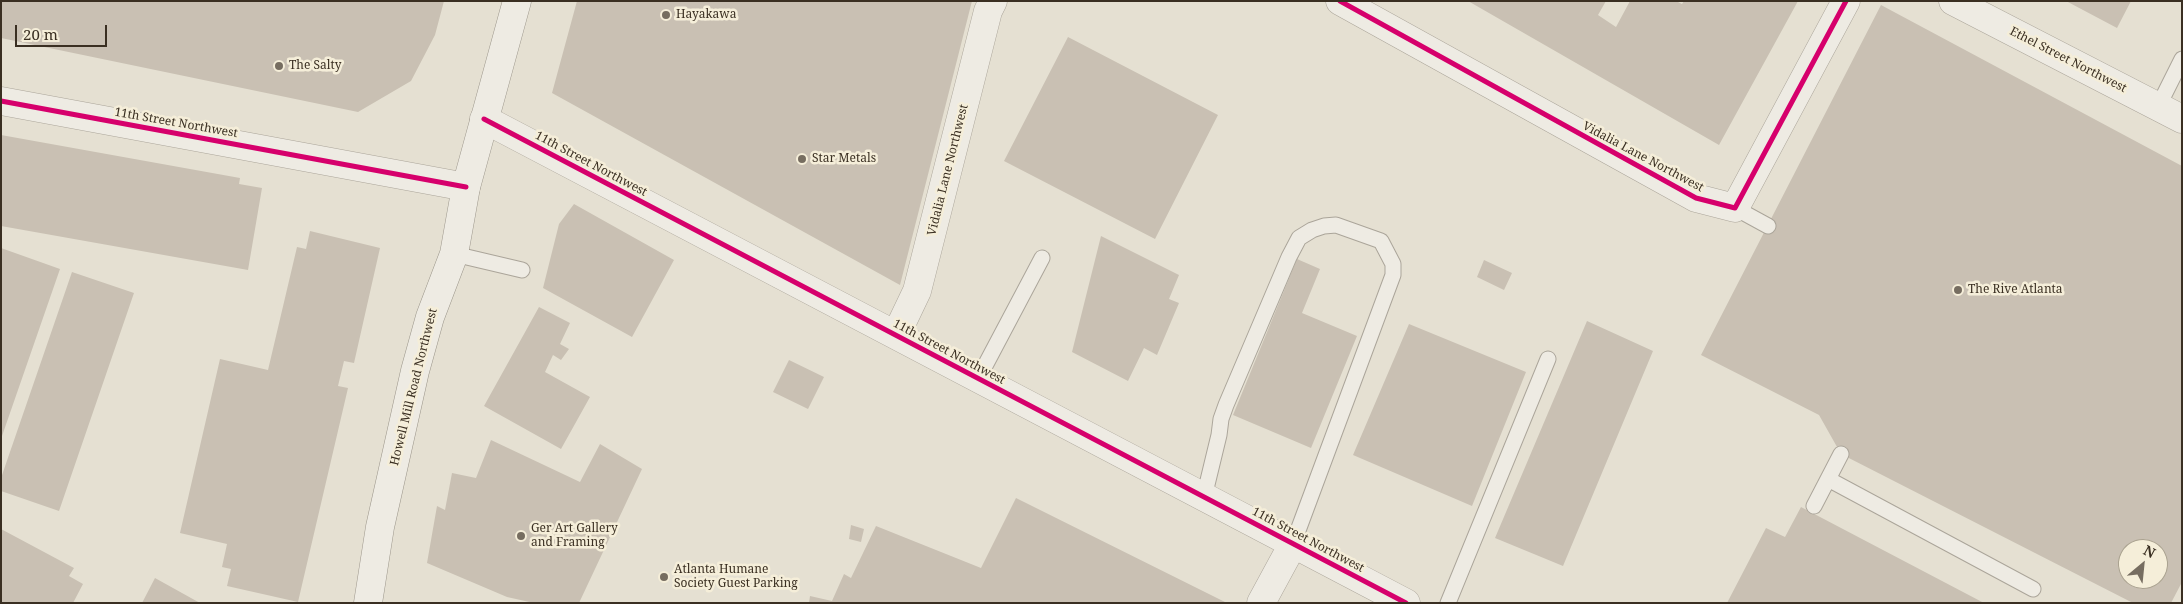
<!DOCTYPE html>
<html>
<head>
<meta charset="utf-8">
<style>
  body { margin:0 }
  #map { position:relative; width:2183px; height:604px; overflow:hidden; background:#e5e0d2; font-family:"Noto Serif",serif }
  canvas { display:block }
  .frame { position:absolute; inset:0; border:2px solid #3a2f22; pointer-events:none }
  .north { position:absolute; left:2118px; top:539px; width:50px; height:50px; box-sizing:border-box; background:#f5eed9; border:1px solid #aaa290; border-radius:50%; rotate:28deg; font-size:14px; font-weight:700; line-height:20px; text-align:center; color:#3a2f22 }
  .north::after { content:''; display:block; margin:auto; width:18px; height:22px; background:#766d60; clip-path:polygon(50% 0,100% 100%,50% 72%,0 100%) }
  .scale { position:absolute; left:15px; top:25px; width:92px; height:22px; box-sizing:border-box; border:2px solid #3a2f22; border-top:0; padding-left:6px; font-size:15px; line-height:18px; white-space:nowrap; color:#3a2f22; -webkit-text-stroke:4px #f5eed9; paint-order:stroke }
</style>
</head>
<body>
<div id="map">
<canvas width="2183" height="604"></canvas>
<div class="frame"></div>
<div class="north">N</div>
<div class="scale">20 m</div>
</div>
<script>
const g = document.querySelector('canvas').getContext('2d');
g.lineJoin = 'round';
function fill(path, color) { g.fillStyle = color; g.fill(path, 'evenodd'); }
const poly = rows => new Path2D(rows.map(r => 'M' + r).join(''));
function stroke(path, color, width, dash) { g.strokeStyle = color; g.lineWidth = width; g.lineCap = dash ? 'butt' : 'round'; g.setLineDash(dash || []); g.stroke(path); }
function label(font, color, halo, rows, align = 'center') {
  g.font = font + ' "Noto Serif",serif'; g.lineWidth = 5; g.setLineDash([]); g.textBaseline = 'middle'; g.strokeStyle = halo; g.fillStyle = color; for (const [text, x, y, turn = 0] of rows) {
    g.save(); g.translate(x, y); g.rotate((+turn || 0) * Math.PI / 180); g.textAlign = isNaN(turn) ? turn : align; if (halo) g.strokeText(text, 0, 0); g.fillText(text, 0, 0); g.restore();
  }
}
fill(poly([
  [1,1,444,1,435,35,411,81,358,112,1,38],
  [577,1,972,1,900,285,552,93],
  [1468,1,1606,1,1598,15,1616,27,1630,1,1676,1,1682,4,1684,1,1798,1,1719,145],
  [2066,1,2131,1,2117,28],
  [1881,5,2182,166,2182,582,2171,603,2133,603,1841,454,1819,415,1701,355],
  [2128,549,2158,549,2158,579,2128,579],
  [1068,37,1218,115,1155,239,1004,161],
  [1,135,240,178,239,184,262,188,248,270,1,226],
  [574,204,674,260,632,337,543,288,559,224],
  [310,231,380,248,354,363,344,361,338,386,348,388,298,602,227,586,231,569,222,567,227,544,180,533,220,359,268,370,297,247,306,249],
  [1101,236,1179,275,1169,299,1179,303,1157,355,1144,348,1128,381,1072,352],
  [1,248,60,269,2,436,1,436],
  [1297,259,1320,269,1302,313,1357,336,1311,448,1233,415],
  [1484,260,1512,273,1504,290,1477,277],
  [72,272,134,293,59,511,1,491,1,478],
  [539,307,570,323,560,344,569,349,561,360,553,355,545,372,590,397,561,449,484,406],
  [1587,321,1653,351,1563,566,1495,538],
  [1409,324,1526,372,1472,506,1353,455],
  [789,360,824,377,808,409,773,392],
  [491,440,580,482,600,444,642,469,579,603,534,603,507,597,427,563,437,506,445,510,452,473,476,478],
  [1016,498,1227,603,809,603,810,596,832,601,844,574,851,578,876,526,981,568],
  [1801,507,1984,603,1727,603,1766,528,1785,537],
  [851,525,864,529,861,542,849,539],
  [1,529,74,568,69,576,83,584,73,603,1,603],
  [155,578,200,603,142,603]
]), '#c9c0b3');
const service = poly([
  [2158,107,2182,59],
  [1735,208,1768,226],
  [454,254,522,270],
  [978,379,1042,258],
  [1828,479,2033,589],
  [1204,497,1219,435,1221,419,1226,405,1289,257,1299,238,1312,230,1324,226,1336,225,1381,241,1393,264,1393,275,1293,544],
  [1814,506,1841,454],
  [1448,603,1548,359]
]);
const minor = poly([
  [1340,1,1696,198,1735,208,1846,1],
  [1953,1,2182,119],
  [1,101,466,187],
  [484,119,1406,603],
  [896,335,917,291,988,11,993,1],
  [1261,603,1293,544]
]);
const secondary = poly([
  [368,603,380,527,415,371,430,317,454,254,466,187,517,1]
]);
stroke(service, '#aba59a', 17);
stroke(minor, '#aba59a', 29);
stroke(secondary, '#9b958a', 29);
stroke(service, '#eeebe3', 15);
stroke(minor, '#eeebe3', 28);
stroke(secondary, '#eeebe3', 28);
stroke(poly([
  [1340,1,1696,198,1735,208,1846,1],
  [1,101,466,187],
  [484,119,1406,603]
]), '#d6006c', 5);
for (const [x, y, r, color] of [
  [666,15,5,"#766d60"],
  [279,66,5,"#766d60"],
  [802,159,5,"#766d60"],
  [1958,290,5,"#766d60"],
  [521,536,5,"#766d60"],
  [664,577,5,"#766d60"]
]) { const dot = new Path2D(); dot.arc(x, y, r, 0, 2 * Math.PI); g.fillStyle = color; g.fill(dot); stroke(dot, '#f5eed9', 2); }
label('12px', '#3a2f22', '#f5eed9', [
  ["Hayakawa",676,15],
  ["The Salty",289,66],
  ["Star Metals",812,159],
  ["The Rive Atlanta",1968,290],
  ["Ger Art Gallery",531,529],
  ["and Framing",531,543],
  ["Atlanta Humane",674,570],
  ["Society Guest Parking",674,584]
], 'left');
label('12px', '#3a2f22', '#f5eed9', [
  ["Ethel Street Northwest",2068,60,27],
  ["11th Street Northwest",176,123,10],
  ["Vidalia Lane Northwest",1643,157,28],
  ["11th Street Northwest",591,164,28],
  ["Vidalia Lane Northwest",948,170,-76],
  ["11th Street Northwest",949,352,28],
  ["Howell Mill Road Northwest",414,387,-76],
  ["11th Street Northwest",1308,540,28]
]);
</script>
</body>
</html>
